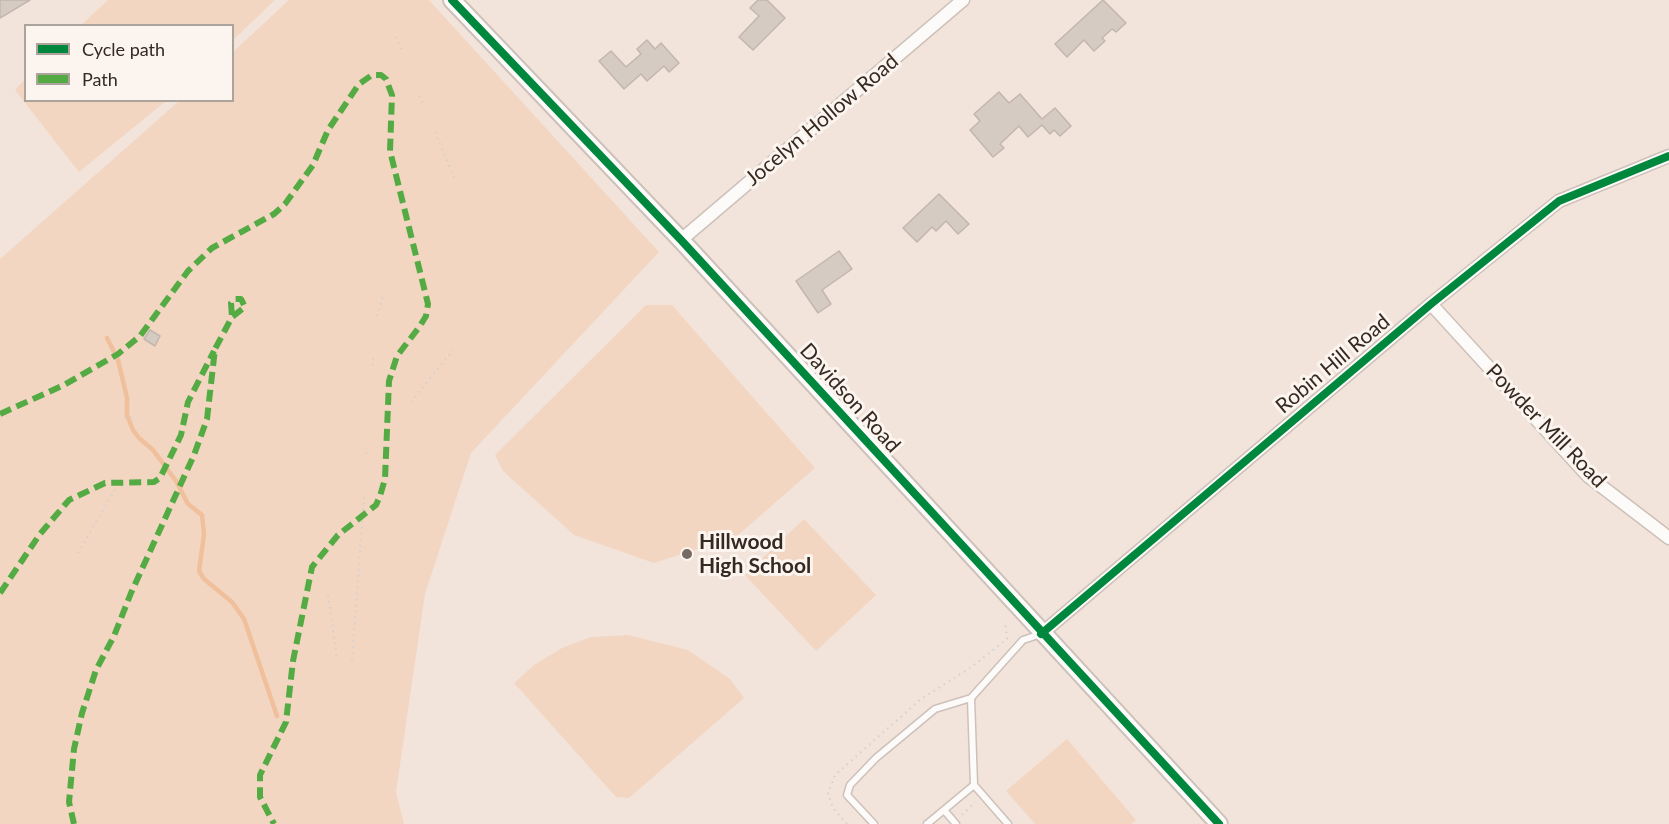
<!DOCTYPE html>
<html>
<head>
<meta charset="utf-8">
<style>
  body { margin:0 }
  #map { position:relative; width:1669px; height:824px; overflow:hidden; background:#f2e4db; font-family:Lato,sans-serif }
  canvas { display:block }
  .legend { position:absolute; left:24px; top:24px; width:210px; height:78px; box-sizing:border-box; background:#fbf4ef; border:2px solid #aca39d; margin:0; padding:8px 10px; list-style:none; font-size:18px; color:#352921 }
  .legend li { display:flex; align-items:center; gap:12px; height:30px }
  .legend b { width:30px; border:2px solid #aca39d }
</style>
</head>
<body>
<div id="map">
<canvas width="1669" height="824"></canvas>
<ul class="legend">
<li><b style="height:8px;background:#00873e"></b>Cycle path</li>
<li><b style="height:8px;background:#54ab43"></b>Path</li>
</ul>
</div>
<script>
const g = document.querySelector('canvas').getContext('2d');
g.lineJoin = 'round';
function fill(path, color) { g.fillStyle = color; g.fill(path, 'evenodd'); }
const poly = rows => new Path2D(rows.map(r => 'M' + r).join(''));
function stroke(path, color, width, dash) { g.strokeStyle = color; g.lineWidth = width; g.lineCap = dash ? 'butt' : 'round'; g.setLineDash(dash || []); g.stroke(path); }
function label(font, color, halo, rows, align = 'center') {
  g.font = font + ' Lato,sans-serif'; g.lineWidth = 6; g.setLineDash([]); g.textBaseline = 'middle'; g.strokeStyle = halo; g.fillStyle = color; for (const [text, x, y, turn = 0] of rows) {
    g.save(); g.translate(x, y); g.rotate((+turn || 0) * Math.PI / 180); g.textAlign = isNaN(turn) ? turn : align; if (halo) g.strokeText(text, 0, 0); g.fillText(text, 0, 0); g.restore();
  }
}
fill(poly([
  [108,0,275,0,233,40,232,26,81,25],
  [289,0,429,0,659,252,471,453,425,594,396,792,404,824,0,824,0,259,179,101,232,100,233,52],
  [25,79,26,100,166,101,79,172,15,90],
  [646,305,672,305,815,468,737,536,654,563,574,535,503,471,495,455],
  [804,519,876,595,816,651,745,575],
  [628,635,688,650,730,679,744,698,629,798,616,797,514,683,534,665,562,648,591,637],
  [1067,739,1136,820,1131,824,1035,824,1006,791]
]), '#f2d6c2');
stroke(poly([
  [107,338,118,360,127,398,127,415,133,430,139,438,153,450,176,481,188,504,202,515,204,534,199,571,204,579,232,602,244,619,277,716]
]), '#f0c09c', 4.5);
const building = poly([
  [0,0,30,0,0,18,0,0],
  [758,0,767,0,785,18,753,50,739,37,759,16,750,8,758,0],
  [1103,0,1126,23,1116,32,1112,29,1102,38,1105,41,1094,51,1084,40,1067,57,1055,44,1103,0],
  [647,40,655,49,661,43,679,63,669,72,664,66,647,81,641,74,624,89,599,61,611,51,626,67,641,54,637,49,647,40],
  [999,92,1009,103,1020,94,1042,119,1055,108,1071,126,1060,136,1054,130,1050,134,1042,125,1028,137,1019,126,1000,144,1004,148,993,157,970,130,980,121,974,114,999,92],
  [939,194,969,224,958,234,946,221,936,231,932,227,917,242,903,228,939,194],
  [839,251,852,269,822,290,831,304,818,313,796,281,839,251],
  [150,330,160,336,155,346,144,339,150,330]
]);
fill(building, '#d6cbc2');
stroke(building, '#c2b6ae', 1.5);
const lane = poly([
  [974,785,1008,824],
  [944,810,956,824],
  [874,824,847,795,850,785,876,758,935,709,971,698,1023,640,1041,634],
  [927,824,974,785,971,698]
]);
const street = poly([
  [681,240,963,0],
  [1431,304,1588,476,1669,538],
  [1041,634,1431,304,1559,201,1669,156]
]);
const secondary = poly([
  [452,0,681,240,1219,824]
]);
stroke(lane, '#cdc1b9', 9);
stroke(street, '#cdc1b9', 15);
stroke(secondary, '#cdc1b9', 20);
stroke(poly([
  [396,37,403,52],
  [419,96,425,107],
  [435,132,455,180],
  [377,316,383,296],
  [373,358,373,366],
  [411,402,453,350],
  [124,418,134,417],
  [366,454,367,448],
  [78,553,120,481],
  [328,595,337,659],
  [352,660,364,496],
  [962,815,975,802],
  [847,824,833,808,828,794,835,775,921,699,970,668,1007,639,1005,621]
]), '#d4d0cd', 2, [1.5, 4.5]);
stroke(lane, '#fdfbfa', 6);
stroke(street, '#fdfbfa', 12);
stroke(secondary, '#fdfbfa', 16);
stroke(poly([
  [0,414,64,385,118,354,140,336,188,271,212,248,274,214,285,204,313,165,328,130,359,84,372,75,381,75,386,79,392,95,390,151,428,304,426,316,420,326,397,356,389,381,385,479,380,496,376,505,338,535,312,567,293,661,286,722,260,775,260,797,274,824],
  [0,593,40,534,69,500,105,483,154,482,160,478,181,435,188,402,214,351],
  [74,824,69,802,74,749,82,713,96,670,114,636,131,593,194,455,207,419,215,349,232,317,245,307,241,299,235,299,231,303,232,317]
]), '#54ab43', 6, [12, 6]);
stroke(poly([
  [452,0,681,240,1219,824],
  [1041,634,1431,304,1559,201,1669,156]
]), '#00873e', 8);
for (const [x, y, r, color] of [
  [687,554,6,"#776a62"]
]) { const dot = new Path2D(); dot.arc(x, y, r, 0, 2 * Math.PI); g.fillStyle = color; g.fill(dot); stroke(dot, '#fbf4ef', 2); }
label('21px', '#352921', '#fbf4ef', [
  ["Jocelyn Hollow Road",822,120,-40],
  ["Robin Hill Road",1333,364,-40],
  ["Davidson Road",850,398,48],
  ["Powder Mill Road",1546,426,46]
]);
label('bold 21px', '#352921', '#fbf4ef', [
  ["Hillwood",699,542],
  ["High School",699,566]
], 'left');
</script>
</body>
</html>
